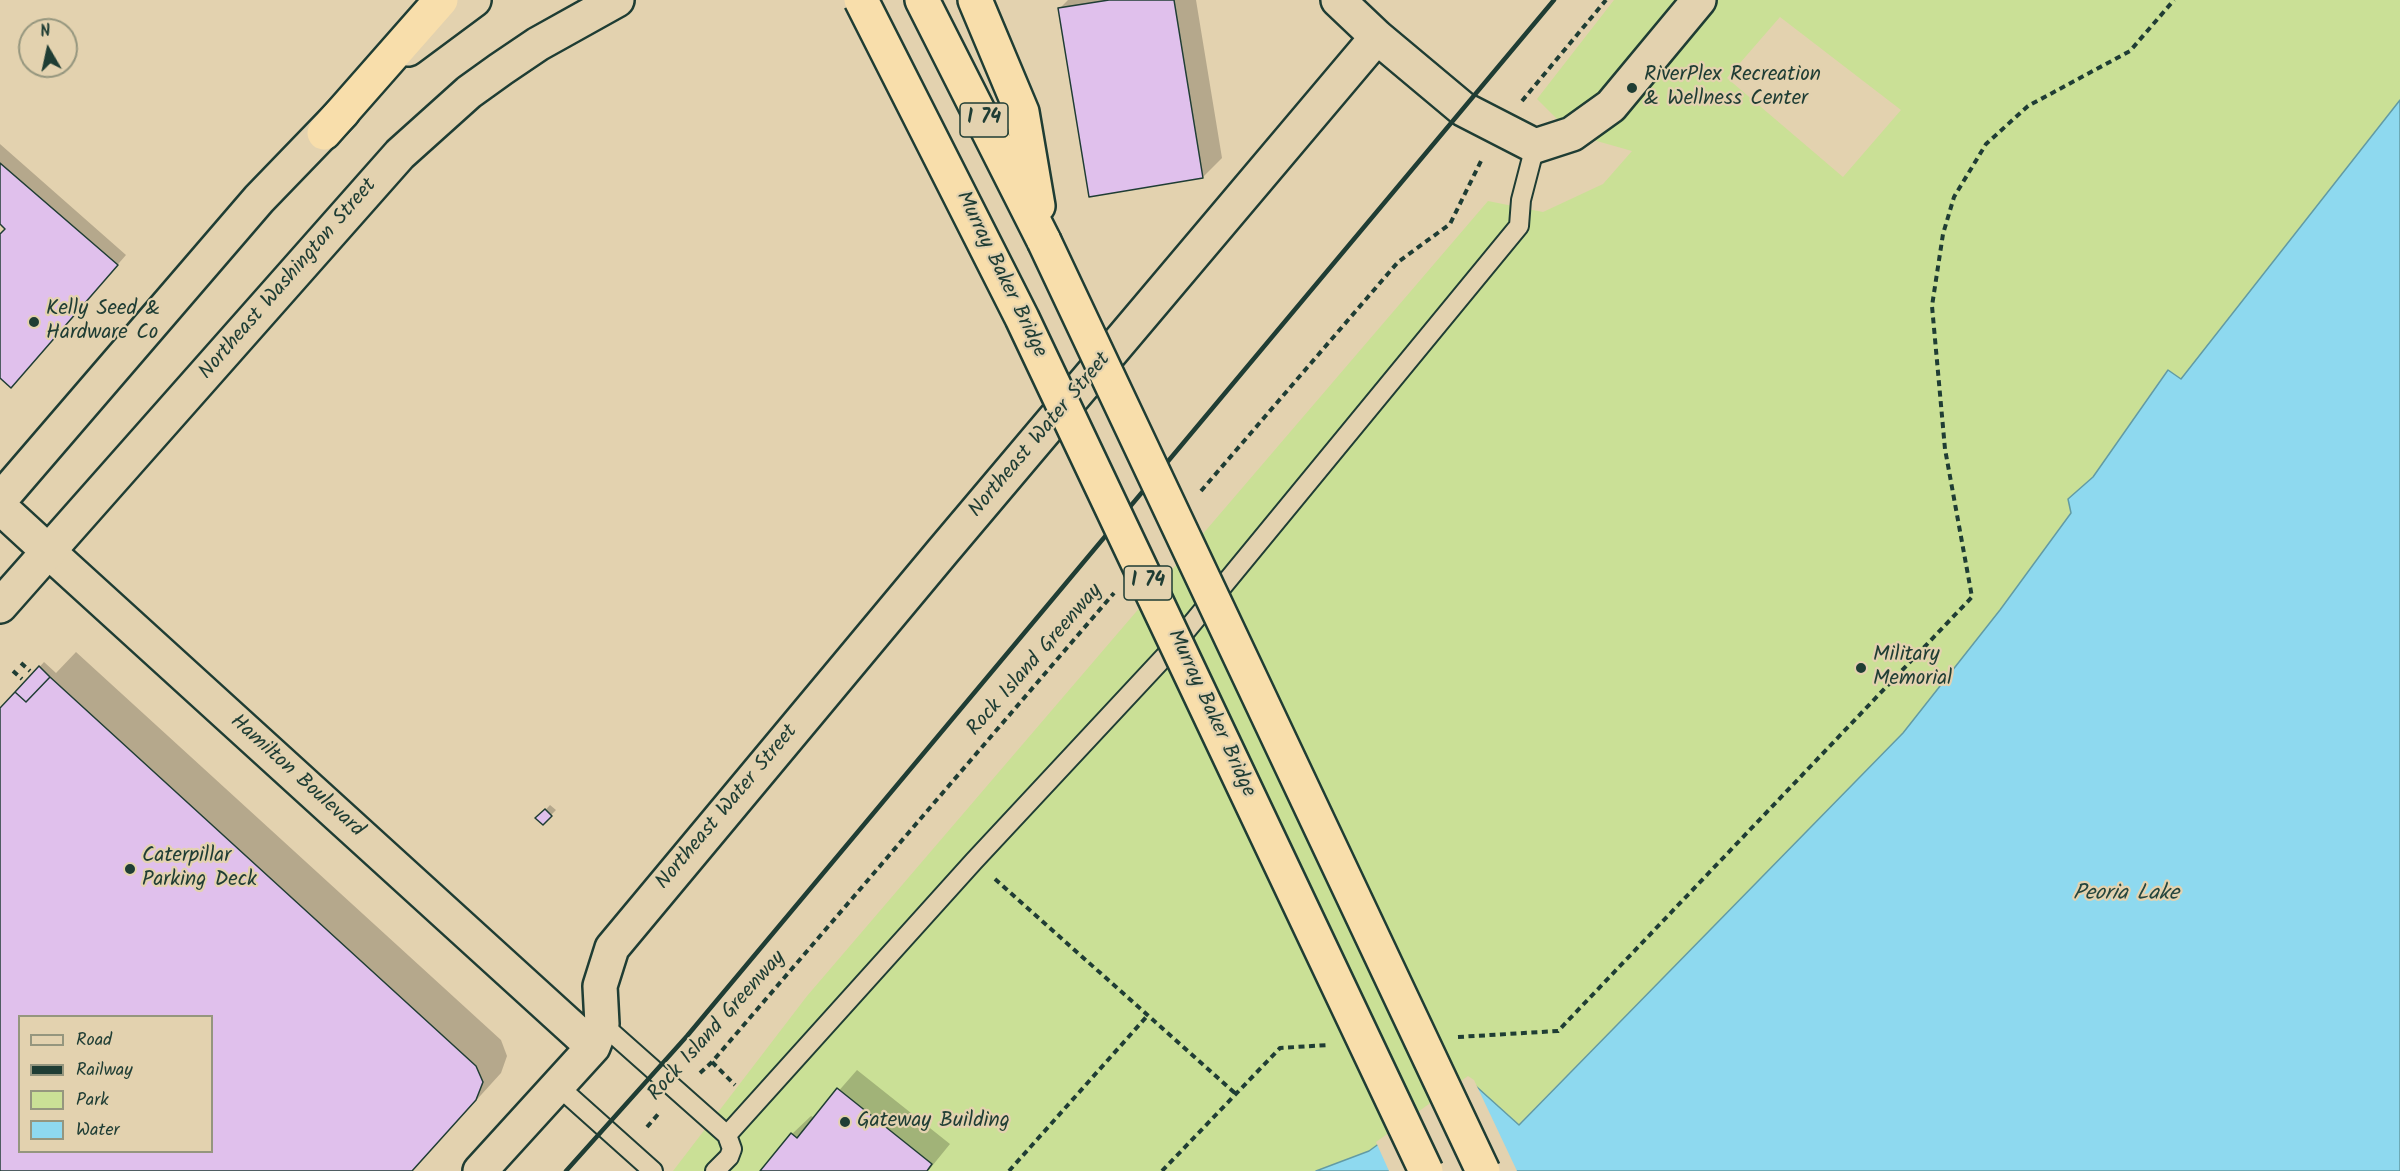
<!DOCTYPE html>
<html>
<head>
<meta charset="utf-8">
<style>
  body { margin:0 }
  #map { position:relative; width:2400px; height:1171px; overflow:hidden; background:#e3d2af; font-family:Kalam,sans-serif }
  canvas { display:block }
  .legend { position:absolute; left:18px; top:1015px; width:195px; height:138px; box-sizing:border-box; background:#e3d2af; border:2px solid #95967e; margin:0; padding:8px 10px; list-style:none; font-size:18px; color:#1f3d34 }
  .legend li { display:flex; align-items:center; gap:12px; height:30px }
  .legend b { width:30px; border:2px solid #95967e }
  .north { position:absolute; left:18px; top:18px; width:60px; height:60px; box-sizing:border-box; background:#e3d2af; border:2px solid #95967e; border-radius:50%; rotate:351deg; font-size:16px; font-weight:700; line-height:24px; text-align:center; color:#1f3d34 }
  .north::after { content:''; display:block; margin:auto; width:21px; height:27px; background:#1f3d34; clip-path:polygon(50% 0,100% 100%,50% 72%,0 100%) }
</style>
</head>
<body>
<div id="map">
<canvas width="2400" height="1171"></canvas>
<ul class="legend">
<li><b style="height:8px;background:#e3d2af"></b>Road</li>
<li><b style="height:8px;background:#1f3d34"></b>Railway</li>
<li><b style="height:16px;background:#cae096"></b>Park</li>
<li><b style="height:16px;background:#8ed9ef"></b>Water</li>
</ul>
<div class="north">N</div>
</div>
<script>
const g = document.querySelector('canvas').getContext('2d');
g.lineJoin = 'round';
function fill(path, color) { g.fillStyle = color; g.fill(path, 'evenodd'); }
const poly = rows => new Path2D(rows.map(r => 'M' + r).join(''));
function stroke(path, color, width, dash) { g.strokeStyle = color; g.lineWidth = width; g.lineCap = dash ? 'butt' : 'round'; g.setLineDash(dash || []); g.stroke(path); }
function label(font, color, halo, rows, align = 'center') {
  g.font = font + ' Kalam,sans-serif'; g.lineWidth = 4.5; g.setLineDash([]); g.textBaseline = 'middle'; g.strokeStyle = halo; g.fillStyle = color; for (const [text, x, y, turn = 0] of rows) {
    g.save(); g.translate(x, y); g.rotate((+turn || 0) * Math.PI / 180); g.textAlign = isNaN(turn) ? turn : align; if (halo) g.strokeText(text, 0, 0); g.fillText(text, 0, 0); g.restore();
  }
}
fill(poly([
  [1614,0,2400,0,2400,100,2181,379,2167,370,2093,477,2068,499,2071,512,2000,610,1903,733,1518,1125,1468,1079,1369,1151,1316,1171,673,1171,807,996,1488,201,1543,212,1603,184,1632,151,1572,134,1537,99],
  [1780,17,1901,110,1843,177,1727,78]
]), '#cae096');
const water = poly([
  [2400,100,2400,1171,1316,1171,1369,1151,1468,1079,1519,1125,1903,733,2000,610,2071,513,2068,499,2093,477,2168,370,2181,379,2400,100]
]);
fill(water, '#8ed9ef');
stroke(water, '#629ba4', 1.5);
fill(poly([
  [1468,1076,1474,1080,1517,1171,1389,1171,1376,1142]
]), '#e3d2af');
fill(poly([
  [1068,0,1196,0,1222,158,1203,177,1059,9],
  [0,144,126,255,21,376,0,376,0,237,7,229,0,222],
  [76,652,501,1040,507,1056,501,1073,412,1171,0,1171,0,710,44,662,56,673],
  [20,1016,212,1016,212,1152,20,1152],
  [550,805,556,810,543,823,538,818],
  [857,1070,950,1144,928,1171,762,1171,792,1134,811,1116,815,1118]
]), '#0003');
const building = poly([
  [1109,0,1174,0,1203,178,1089,197,1058,8,1109,0],
  [0,163,118,265,11,388,0,378,0,234,5,229,0,224,0,163],
  [39,666,50,677,26,702,15,692,39,666],
  [50,677,476,1066,483,1082,476,1100,412,1171,0,1171,0,708,15,692,26,702,50,677],
  [20,1016,212,1016,212,1152,20,1152,20,1016],
  [545,809,552,816,543,825,535,818,545,809],
  [837,1088,932,1164,927,1171,760,1171,791,1133,797,1138,837,1088]
]);
fill(building, '#e0c0ec');
stroke(building, '#1f3d34', 1.5);
const service = poly([
  [602,1024,727,1135,732,1149,729,1157,715,1171],
  [558,1086,653,1171],
  [727,1135,974,861,1167,654,1519,226,1521,200,1535,146]
]);
const minor = poly([
  [1338,0,1377,37,1463,109,1535,146,1572,134,1611,106,1699,0],
  [49,552,593,1047],
  [480,1171,593,1047,602,1024,600,986,612,948,943,551,1377,37]
]);
const tertiary = poly([
  [408,49,474,0],
  [0,500,259,199,343,112],
  [0,507,49,552],
  [0,606,400,154,469,92,501,69,538,44,617,0]
]);
const motorway = poly([
  [922,0,1044,241],
  [975,0,1022,112,1038,206],
  [324,133,441,0]
]);
stroke(service, '#1f3d34', 22);
stroke(minor, '#1f3d34', 38);
stroke(tertiary, '#1f3d34', 38);
stroke(motorway, '#1f3d34', 38);
stroke(poly([
  [1522,101,1606,0],
  [1201,491,1398,262,1450,224,1482,159],
  [21,663,30,671],
  [13,671,22,679],
  [995,879,1236,1094],
  [1458,1037,1558,1031,1972,597,1945,449,1932,306,1943,234,1954,197,1986,144,2028,106,2130,51,2174,0],
  [712,1062,735,1085],
  [700,1073,712,1062,1114,593],
  [647,1127,660,1112],
  [1009,1171,1148,1015],
  [1162,1171,1280,1048,1328,1045]
]), '#1f3d34', 4, [6, 4.5]);
stroke(service, '#e3d2af', 18);
stroke(minor, '#e3d2af', 33);
stroke(tertiary, '#e3d2af', 33);
stroke(motorway, '#f8deab', 33);
stroke(poly([
  [566,1171,687,1036,1554,0]
]), '#1f3d34', 4.5);
const motorwayBridge = poly([
  [861,0,1022,318,1426,1171],
  [1044,241,1483,1171]
]);
stroke(motorwayBridge, '#1f3d34', 38, []);
stroke(motorwayBridge, '#f8deab', 33);
for (const [x, y, r, color] of [
  [1632,88,6,"#1f3d34"],
  [34,322,6,"#1f3d34"],
  [1861,668,6,"#1f3d34"],
  [130,869,6,"#1f3d34"],
  [845,1122,6,"#1f3d34"]
]) { const dot = new Path2D(); dot.arc(x, y, r, 0, 2 * Math.PI); g.fillStyle = color; g.fill(dot); stroke(dot, '#e3d2af', 2); }
for (const [x, y, w] of [
  [984,120,48],
  [1148,583,48]
]) { const box = new Path2D(); box.roundRect(x - w / 2, y - 17, w, 34, 4.5); g.fillStyle = '#e3d2af'; g.fill(box); stroke(box, '#1f3d34', 1.5); }
label('bold 20px', '#1f3d34', null, [
  ["I 74",984,120],
  ["I 74",1148,583]
]);
label('21px', '#1f3d34', '#e3d2af', [
  ["RiverPlex Recreation",1644,76],
  ["& Wellness Center",1644,100],
  ["Kelly Seed &",46,310],
  ["Hardware Co",46,334],
  ["Military",1873,656],
  ["Memorial",1873,680],
  ["Caterpillar",142,857],
  ["Parking Deck",142,881],
  ["Gateway Building",857,1122]
], 'left');
label('21px', '#1f3d34', '#e3d2af', [
  ["Murray Baker Bridge",1000,275,64],
  ["Northeast Washington Street",289,280,-49],
  ["Northeast Water Street",1041,436,-50],
  ["Rock Island Greenway",1036,661,-49],
  ["Murray Baker Bridge",1210,714,65],
  ["Hamilton Boulevard",296,777,42],
  ["Northeast Water Street",728,808,-50],
  ["Rock Island Greenway",718,1027,-48]
]);
label('italic 22px', '#25453d', '#e3d2af', [
  ["Peoria Lake",2126,895]
]);
</script>
</body>
</html>
